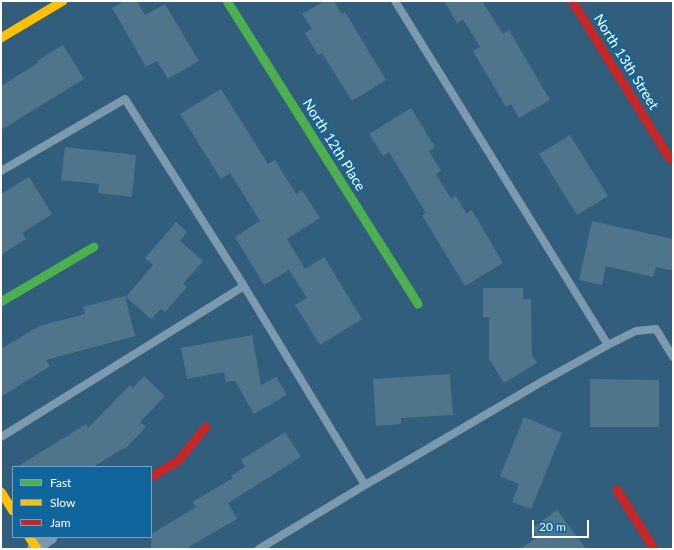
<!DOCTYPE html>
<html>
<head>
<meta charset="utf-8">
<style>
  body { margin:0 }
  #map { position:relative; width:674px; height:550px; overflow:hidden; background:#305e7c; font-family:Lato,sans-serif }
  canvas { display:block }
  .frame { position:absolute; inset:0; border:2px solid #fff; pointer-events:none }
  .legend { position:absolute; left:12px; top:466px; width:140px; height:72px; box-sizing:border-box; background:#10659c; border:1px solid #70a3c4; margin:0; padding:5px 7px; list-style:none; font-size:12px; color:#fff }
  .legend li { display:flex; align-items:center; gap:8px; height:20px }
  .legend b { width:20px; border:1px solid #70a3c4 }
  .scale { position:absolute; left:532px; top:520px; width:57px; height:18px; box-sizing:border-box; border:2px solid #fff; border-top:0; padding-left:5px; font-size:12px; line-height:14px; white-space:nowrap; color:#fff; -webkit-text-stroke:3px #10659c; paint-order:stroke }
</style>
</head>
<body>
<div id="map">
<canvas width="674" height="550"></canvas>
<div class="frame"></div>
<ul class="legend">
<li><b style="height:5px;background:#4caf50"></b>Fast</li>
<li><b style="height:5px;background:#ffc107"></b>Slow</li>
<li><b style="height:5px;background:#c62828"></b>Jam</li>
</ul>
<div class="scale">20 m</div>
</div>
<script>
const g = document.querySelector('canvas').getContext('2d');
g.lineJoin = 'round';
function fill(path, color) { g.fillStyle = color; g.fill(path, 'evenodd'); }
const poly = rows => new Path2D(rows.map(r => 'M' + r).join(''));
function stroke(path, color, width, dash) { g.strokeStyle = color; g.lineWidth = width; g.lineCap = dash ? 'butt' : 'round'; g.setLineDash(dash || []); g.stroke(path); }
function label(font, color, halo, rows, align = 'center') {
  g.font = font + ' Lato,sans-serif'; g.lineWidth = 3.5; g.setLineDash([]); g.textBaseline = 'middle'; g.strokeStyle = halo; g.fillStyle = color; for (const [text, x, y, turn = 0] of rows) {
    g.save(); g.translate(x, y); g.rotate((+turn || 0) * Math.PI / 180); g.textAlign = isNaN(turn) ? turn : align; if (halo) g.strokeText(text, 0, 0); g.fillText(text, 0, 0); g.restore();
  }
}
fill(poly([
  [125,1,137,1,145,15,165,4,199,61,168,79,157,61,146,67,112,8],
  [325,1,334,1,342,14,345,12,386,80,352,101,322,53,318,55,305,33,312,29,302,14],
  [444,1,482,1,503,34,509,30,550,100,519,118,511,104,506,107,473,51,480,47,463,19,457,23],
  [63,45,84,79,1,130,1,86,38,63,37,61],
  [221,89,268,164,275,160,296,194,302,190,320,218,287,239,305,269,324,257,362,319,320,345,295,305,307,298,289,270,264,285,235,237,260,221,230,173,221,179,180,114],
  [411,108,435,147,429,151,441,171,436,174,451,199,456,196,466,213,472,210,503,263,465,286,422,215,426,213,389,152,383,156,369,134],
  [570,135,608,196,577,215,539,154],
  [65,147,136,155,132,197,98,193,99,184,61,180],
  [29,177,52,214,22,233,26,239,1,255,1,194],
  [592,221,673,239,673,271,656,267,653,277,606,266,602,285,579,280],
  [176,222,187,232,180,241,203,261,183,284,187,287,165,312,161,309,151,319,126,297,153,265,145,258],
  [483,288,523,288,523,299,531,299,532,355,537,363,504,383,489,359,489,317,483,317],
  [125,296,135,336,46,360,50,366,1,397,1,349,39,326,85,314,83,307],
  [252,335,261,385,276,377,287,395,254,414,235,381,226,382,224,372,187,379,181,348],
  [450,374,453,415,401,418,401,424,376,426,373,379],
  [144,376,165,396,140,422,146,427,125,449,124,448,93,467,17,467,86,424,88,428,130,385,133,388],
  [590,379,659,380,659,427,590,427],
  [524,417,562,433,531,509,512,502,519,484,500,476],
  [285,432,301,457,228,503,237,519,185,549,151,549,151,534,196,507,192,502,233,478,231,476,245,467,241,460],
  [557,510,586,549,520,549,538,537,531,529]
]), '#4f758c');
stroke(poly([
  [395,1,608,345],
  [1,171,125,99,244,286,1,437],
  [244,286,365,485,405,462,543,381,608,345,636,331,656,329,673,357],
  [259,549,365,485]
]), '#7b9aae', 8);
stroke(poly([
  [35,547,50,537]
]), '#7b9aae', 15);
stroke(poly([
  [227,1,418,304],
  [1,302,94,247]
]), '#4caf50', 9);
stroke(poly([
  [1,38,63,1],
  [1,492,13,511],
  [29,537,37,549]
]), '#ffc107', 9);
stroke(poly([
  [572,1,670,159],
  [151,477,178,461,206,427],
  [617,490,654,549]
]), '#c62828', 9);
label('14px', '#fff', '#10659c', [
  ["North 13th Street",626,62,58],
  ["North 12th Place",334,145,58]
]);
</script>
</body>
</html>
